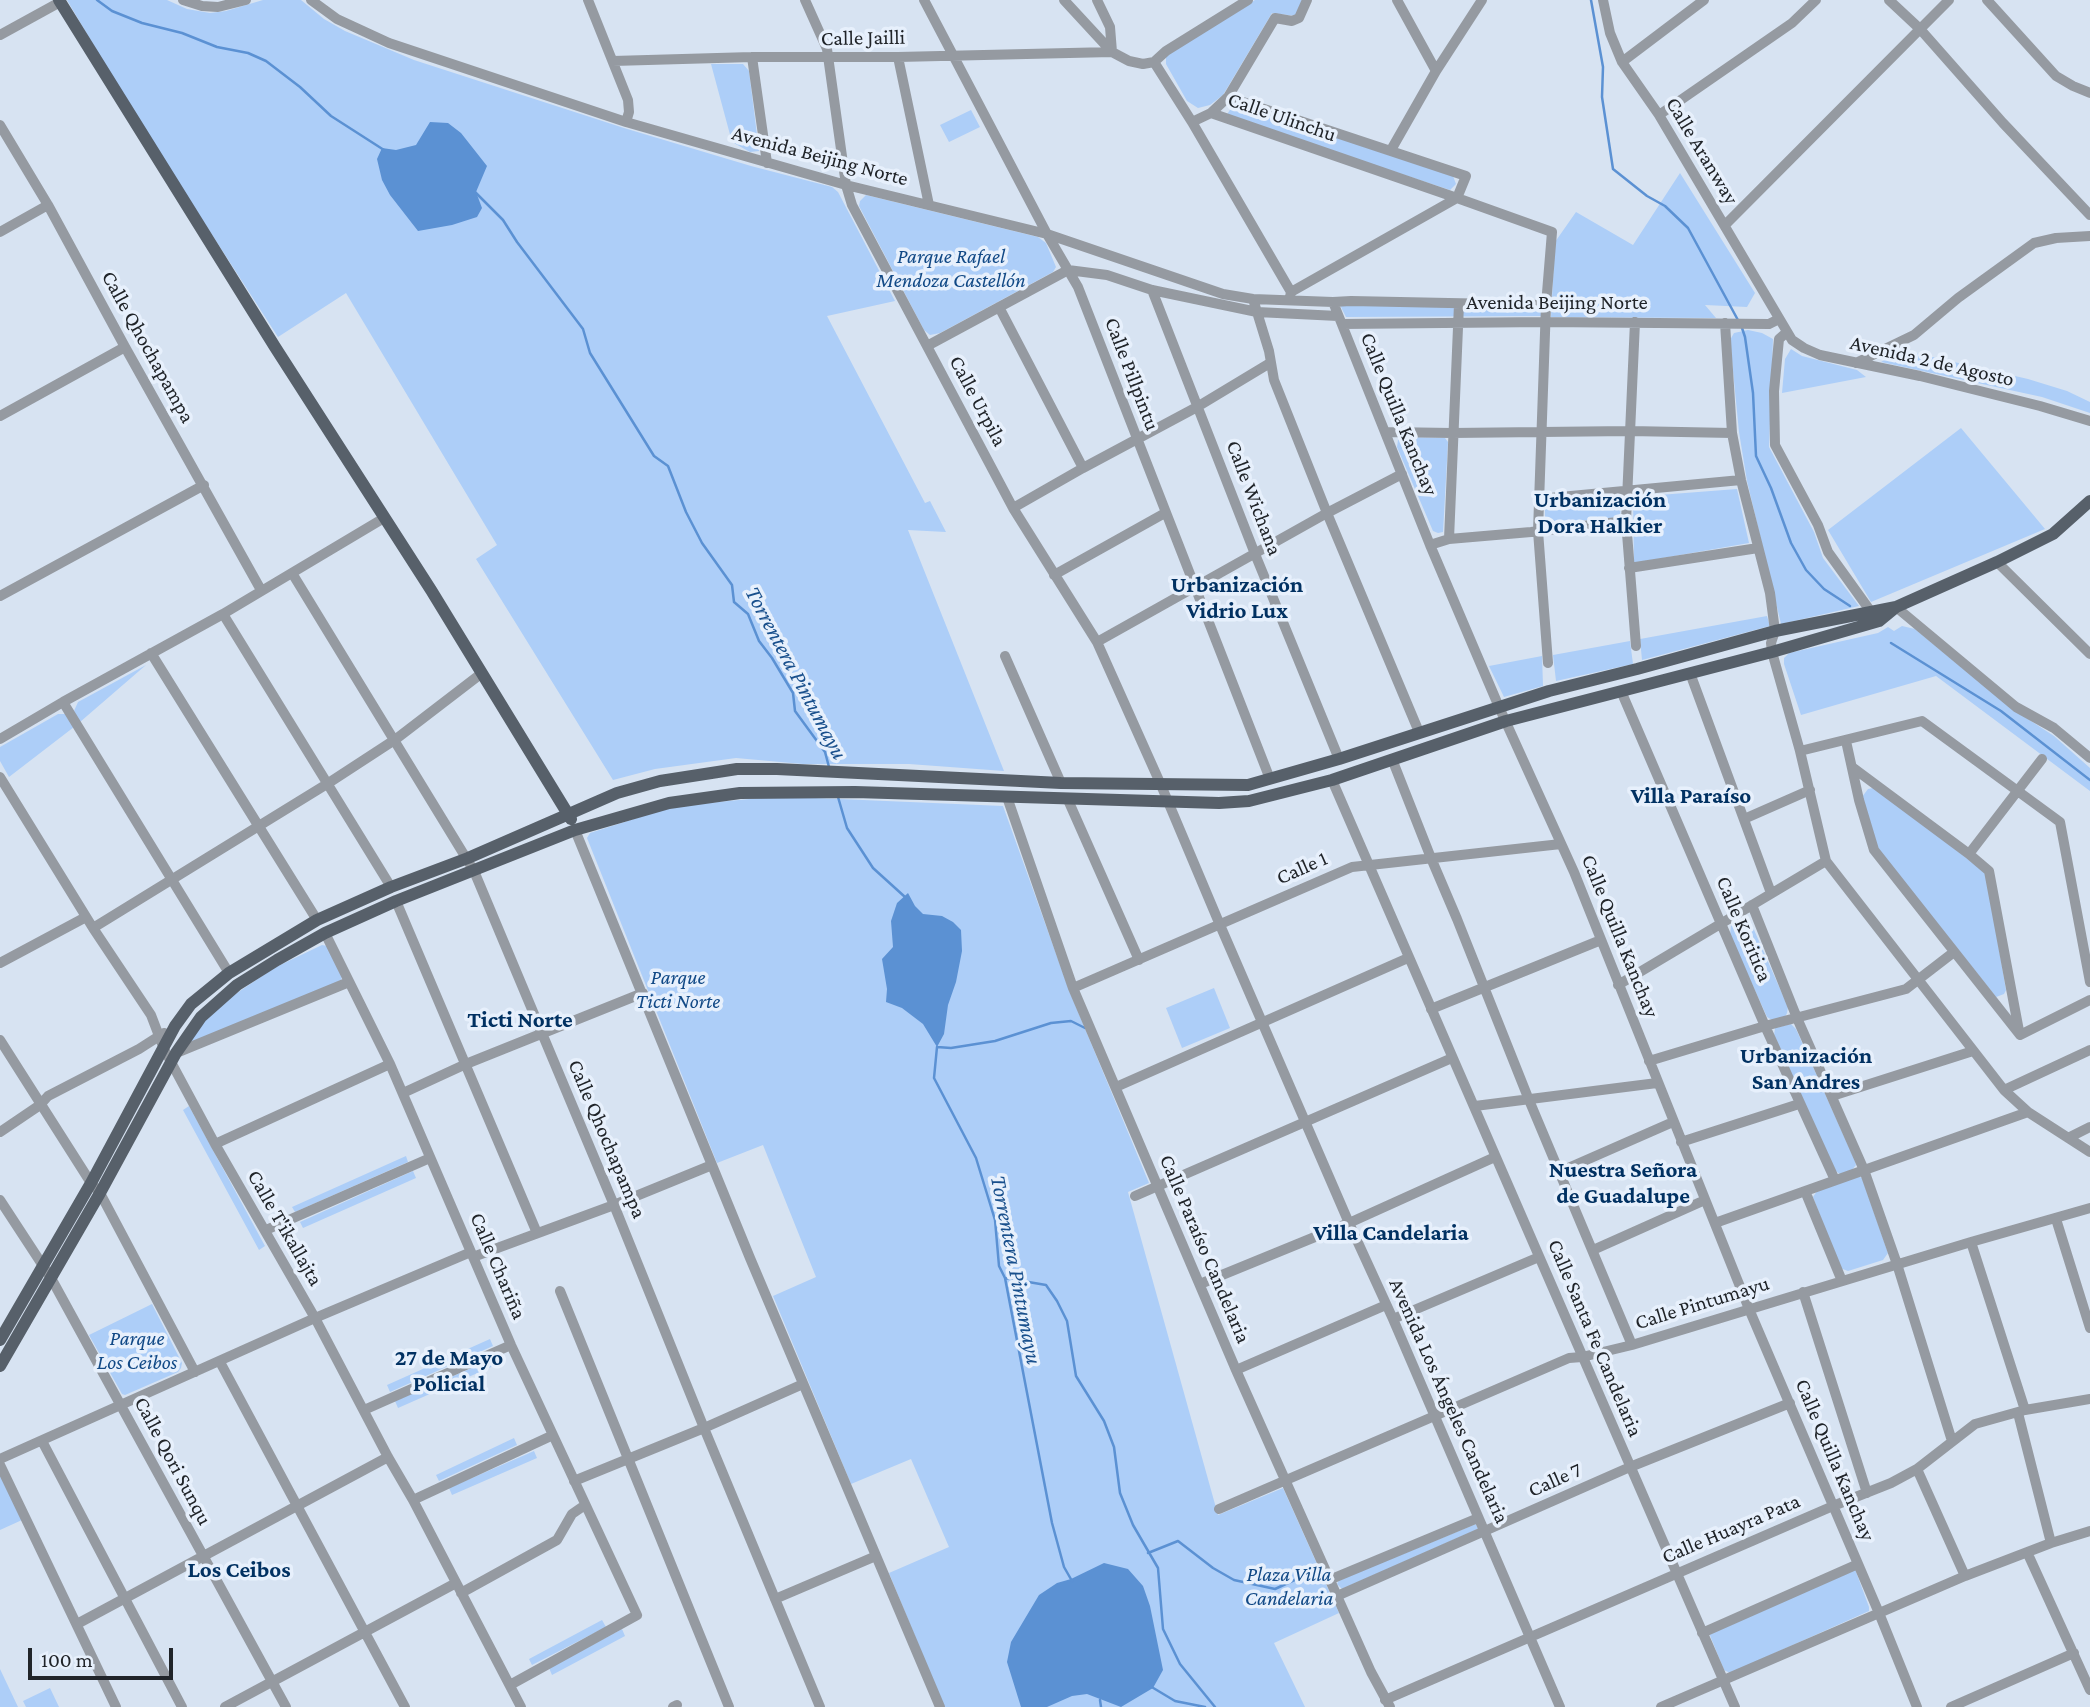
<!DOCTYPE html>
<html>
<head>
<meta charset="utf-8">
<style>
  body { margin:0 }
  #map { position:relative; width:2090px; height:1707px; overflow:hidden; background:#d7e3f2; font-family:"Crimson Pro",serif }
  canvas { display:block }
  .scale { position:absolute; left:28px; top:1648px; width:145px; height:32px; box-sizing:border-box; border:4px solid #202429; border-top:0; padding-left:9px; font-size:21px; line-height:24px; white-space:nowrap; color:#202429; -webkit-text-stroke:5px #e7f0fc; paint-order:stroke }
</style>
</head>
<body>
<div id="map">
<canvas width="2090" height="1707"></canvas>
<div class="scale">100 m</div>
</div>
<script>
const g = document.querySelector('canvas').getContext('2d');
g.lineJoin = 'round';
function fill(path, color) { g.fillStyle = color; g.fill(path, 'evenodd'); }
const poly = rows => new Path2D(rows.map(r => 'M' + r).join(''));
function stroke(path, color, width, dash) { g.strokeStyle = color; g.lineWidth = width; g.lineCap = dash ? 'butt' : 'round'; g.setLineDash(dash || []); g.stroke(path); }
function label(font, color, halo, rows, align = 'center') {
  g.font = font + ' "Crimson Pro",serif'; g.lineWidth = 7; g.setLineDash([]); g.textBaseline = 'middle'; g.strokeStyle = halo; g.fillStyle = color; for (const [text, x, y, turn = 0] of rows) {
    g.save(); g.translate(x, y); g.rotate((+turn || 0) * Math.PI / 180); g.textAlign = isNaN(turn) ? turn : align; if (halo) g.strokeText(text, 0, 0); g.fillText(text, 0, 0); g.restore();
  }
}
fill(poly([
  [67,0,167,0,187,9,210,13,226,11,263,0,301,0,324,19,345,31,414,60,624,128,751,166,832,187,838,192,895,301,827,316,925,503,930,501,946,532,908,530,1004,771,909,764,803,764,736,758,655,769,613,780,476,559,497,545,346,293,278,337,131,109],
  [1255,0,1303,0,1296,16,1272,13,1223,95,1210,105,1198,108,1187,101,1166,64,1166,55],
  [711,64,743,64,749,71,759,151,750,152,732,142],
  [1235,102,1453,176,1456,184,1450,190,1226,116],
  [971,110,980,127,949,142,940,125],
  [1680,173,1755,293,1747,307,1705,305,1716,318,1551,317,1555,242,1576,212,1633,245],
  [866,195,1038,237,1046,243,1056,267,1053,272,940,333,930,335,924,330,859,206,860,201],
  [1340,305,1541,308,1541,316,1346,317],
  [1748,330,1762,333,1773,339,1769,447,1814,532,1823,558,1859,606,1781,624,1747,481,1739,432,1730,340,1734,333],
  [1791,349,1802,356,1857,370,1866,377,1782,393,1785,359],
  [1902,350,2028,379,2067,391,2090,402,2090,413,2042,397,1881,362],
  [1961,428,2045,529,1871,602,1828,530],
  [1404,437,1445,438,1448,442,1443,532,1438,533,1433,531,1397,447,1398,440],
  [1737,489,1749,543,1634,563,1633,497],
  [1621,498,1620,517,1545,524,1545,504],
  [1767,616,1770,626,1642,660,1640,639],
  [1902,626,1915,629,2011,708,2054,736,2090,768,2090,791,1936,676,1801,715,1784,664,1784,658,1789,653,1878,633,1888,627,1894,631],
  [1630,641,1633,664,1556,681,1553,655],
  [1542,656,1543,686,1504,697,1489,666],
  [146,665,80,722,74,711,78,702],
  [58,714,65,714,74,727,9,777,0,761,0,747],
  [1873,788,1877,789,1986,873,2006,990,2004,994,1996,997,1878,849,1862,797,1868,789],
  [760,798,816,798,1003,806,1069,990,1149,1183,1128,1192,1218,1515,1283,1488,1339,1613,1274,1643,1305,1707,944,1707,889,1573,949,1547,911,1459,851,1484,773,1296,816,1277,763,1145,717,1163,587,838,590,833,659,811,687,805],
  [1743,919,1747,919,1751,923,1788,1007,1787,1013,1785,1017,1772,1020,1767,1017,1730,935,1731,926],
  [322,945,327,946,342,976,341,981,193,1042,191,1040,203,1023,231,997,274,968],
  [1214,988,1230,1028,1182,1048,1166,1008],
  [1791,1024,1796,1029,1855,1161,1856,1165,1852,1170,1840,1174,1834,1170,1774,1036,1775,1028],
  [189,1106,265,1246,259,1250,183,1110],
  [406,1156,408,1162,295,1212,292,1207],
  [413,1171,416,1178,303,1228,300,1222],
  [1858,1176,1862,1178,1888,1253,1883,1260,1848,1271,1840,1268,1813,1197,1817,1191],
  [152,1304,182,1363,181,1368,178,1372,125,1395,122,1394,89,1335],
  [490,1339,493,1346,390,1392,387,1385],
  [495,1358,498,1364,398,1408,395,1401],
  [514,1438,517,1445,439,1481,436,1475],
  [534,1451,537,1458,452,1495,449,1488],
  [0,1474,22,1520,0,1530],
  [1476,1524,1478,1529,1342,1589,1337,1584,1339,1580],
  [1855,1569,1869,1607,1869,1611,1730,1673,1724,1670,1709,1633],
  [602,1620,606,1627,532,1665,529,1659],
  [622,1629,625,1636,552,1675,549,1668],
  [0,1669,18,1707,0,1707],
  [50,1688,59,1707,26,1707,23,1701]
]), '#adcef8');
fill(poly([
  [430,122,448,123,461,133,487,166,476,192,482,208,477,217,452,225,418,231,390,195,382,180,377,159,382,148,396,150,416,145],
  [908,893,915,906,923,914,942,916,953,922,961,930,962,951,956,982,948,1005,944,1034,937,1047,923,1024,902,1008,886,1002,887,989,882,959,893,947,891,921,897,903],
  [1104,1563,1128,1569,1143,1586,1150,1606,1163,1670,1153,1688,1121,1707,1087,1694,1072,1696,1047,1707,1021,1707,1007,1662,1011,1642,1039,1595,1057,1583,1071,1579]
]), '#5b91d3');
stroke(poly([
  [97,0,112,11,142,23,182,33,217,47,248,53,266,61,300,87,331,116,384,150],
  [1591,0,1603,67,1602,97,1613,169,1647,196,1665,206,1688,228,1739,322],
  [475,192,503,220,517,242,583,329,590,353,654,456,668,466,686,512,702,543,732,585,734,602,748,614,759,641,772,658,793,693,795,711,825,752,829,767],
  [1742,328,1745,337,1753,393,1756,456,1771,488,1791,543,1806,570,1824,589,1850,606],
  [1891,643,2001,711,2090,780],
  [838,797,847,828,873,868,905,897],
  [937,1047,934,1078,976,1158,995,1220,999,1266,1005,1278,1052,1523,1064,1567,1072,1581],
  [937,1047,951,1048,995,1041,1051,1023,1071,1021,1085,1028],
  [1005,1278,1046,1285,1057,1301,1067,1321,1076,1376,1104,1421,1114,1447,1120,1493,1133,1525,1158,1568,1163,1629,1180,1664,1215,1707],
  [1148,1553,1178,1541,1213,1568,1234,1580,1275,1589,1301,1577,1317,1577],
  [1150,1686,1175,1701,1205,1707],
  [1100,1700,1101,1707]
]), '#5b91d3', 2.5);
stroke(poly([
  [183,0,202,6,218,7,246,0],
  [311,0,337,19,389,43,626,122,846,185,1047,234,1223,294,1253,299,1333,302,1430,545,1499,707,1574,872,1749,1309,1879,1613,1917,1707],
  [588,0,628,100,629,112,626,122],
  [805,0,827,49,846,185,852,205,1013,508,1097,642,1161,785,1220,925,1349,1223,1393,1319,1560,1707],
  [924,0,1047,234,1078,287,1270,779],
  [1064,0,1112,52,1129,61,1143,64,1154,62],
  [1097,0,1110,27,1112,52],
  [1397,0,1436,71],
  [1603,0,1610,33,1622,62,1659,115,1792,340,1804,348,1820,355,1920,376,2040,406,2090,421],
  [1889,0,1920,29,2003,123,2090,215],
  [1987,0,2056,76,2073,86,2090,93],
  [0,35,60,2],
  [752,57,767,163],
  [898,57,929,205],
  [613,61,752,57,898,57,1112,52],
  [1154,62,1192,122,1291,292,1290,297],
  [1154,62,1166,51,1248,0],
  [1622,62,1704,0],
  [1228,97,1466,176,1457,198,1291,292],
  [1211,113,1228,97,1275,18,1292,21,1299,18,1307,0],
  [1659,115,1792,23,1816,0],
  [1192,122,1211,113,1457,198,1552,232,1546,305,1538,531,1548,663],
  [0,125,48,205,125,347,261,590],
  [1391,150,1436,71,1482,0],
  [1725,225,1949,0],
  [0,232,48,205],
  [1068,270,1107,275,1152,290,1257,312,1338,316],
  [1152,290,1255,554,1339,759],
  [1253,299,1269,351,1274,380,1327,513,1419,732],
  [1333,302,1351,301,1546,305],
  [999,307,1083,468],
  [1635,322,1626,521,1636,646],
  [1725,323,1732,433,1741,480,1770,593,1775,631,1771,643,1772,652,1800,751,1826,861,2004,1090,2028,1112,2090,1152],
  [1342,324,1545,322,1769,324,1779,319],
  [1787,332,1779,339,1774,391,1775,445,1818,525,1828,552,1874,616],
  [927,346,1068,270],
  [1856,363,1914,335,1958,298,2034,243,2056,238,2090,236],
  [0,416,125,347],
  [1386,432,1452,433,1630,431,1732,433],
  [1539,499,1741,480],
  [1013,508,1083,468,1197,407,1270,363],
  [1449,539,1459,304],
  [1430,545,1449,539,1531,532,1626,521],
  [1997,562,2090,654],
  [1629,568,1758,548],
  [292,573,474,871,614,1205,704,1428,820,1707],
  [1054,575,1165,513],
  [0,596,204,485],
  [1896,607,2016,707,2054,728,2090,758],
  [223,614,391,887],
  [1097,642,1327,513,1402,474],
  [151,653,317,920],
  [1005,656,1061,783],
  [1690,673,1771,893],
  [1621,691,1765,1026,1835,1180],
  [63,702,229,973],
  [0,739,63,702,223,614,384,518],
  [1846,741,1859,800,1874,850,2020,1035],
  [1800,751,1922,721,2060,822,2090,982],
  [1392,759,1431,858,1457,919,1529,1100,1632,1345],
  [1852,767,1969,854,1989,871,2019,1031],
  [0,777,93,928,151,1015,164,1049,215,1144,315,1318,388,1457,413,1500,521,1707],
  [1332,780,1735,1707],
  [1007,797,1073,988,1236,1370,1371,1672,1390,1707],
  [1068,800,1139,960],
  [1744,819,1810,790],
  [575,830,750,1258,940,1707],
  [1969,854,2042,759],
  [396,901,537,1233],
  [1752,905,1797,1018,1864,1170,1897,1264,1952,1441],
  [93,928,327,784,396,739,482,673],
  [325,933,390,1064,511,1345,637,1615,510,1685],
  [0,963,86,917],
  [1618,985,1826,861],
  [1073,988,1352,867,1561,844],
  [1431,1009,1601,940],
  [2020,1035,2090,1000],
  [0,1040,91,1183,100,1193,195,1372],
  [176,1053,349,982],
  [1649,1061,1765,1026,1906,989,1954,952],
  [1116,1087,1408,958],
  [2004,1090,2090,1050],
  [403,1093,466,1064,643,993],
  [1832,1096,1973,1051],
  [1475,1106,1657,1083],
  [0,1132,40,1105,48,1096,139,1049,164,1033],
  [2068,1138,2090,1127],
  [1681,1142,1799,1104],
  [215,1144,390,1064],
  [1559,1172,1673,1122],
  [1805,1191,1842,1281],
  [1135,1196,1452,1058],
  [0,1200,51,1278,286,1707],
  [2056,1219,2090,1328],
  [1715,1223,2028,1112],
  [266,1230,430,1158],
  [1971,1242,2025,1410],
  [1593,1250,1705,1200],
  [473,1257,614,1205,712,1165],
  [1200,1284,1349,1223,1495,1157],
  [560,1291,729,1707],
  [1803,1292,1867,1493],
  [1393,1319,1539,1257],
  [220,1362,405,1707],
  [1236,1370,1386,1305],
  [364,1410,511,1345],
  [2018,1413,2051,1543],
  [42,1441,182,1707],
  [0,1459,315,1318,471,1252],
  [0,1465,116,1707],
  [1917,1469,1965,1576],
  [574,1481,704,1428,803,1384],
  [413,1500,551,1436],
  [1219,1509,1569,1358,1582,1357,1632,1345,1971,1242,2090,1208],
  [2027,1552,2090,1690],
  [1329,1580,1478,1518],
  [461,1593,557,1540,572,1514,585,1505],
  [1337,1596,1630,1467,1790,1403],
  [775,1599,876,1556],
  [77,1624,388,1457],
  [1702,1633,1858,1564],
  [1385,1700,1833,1506,1891,1483,1917,1469,1975,1424,2025,1410,2090,1399],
  [225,1707,456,1583],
  [673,1707,677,1705],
  [1661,1707,1965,1576,2051,1543,2090,1531],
  [1951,1707,2074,1653]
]), '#959aa1', 10);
stroke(poly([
  [59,0,275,347,431,590,571,819],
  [0,1340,91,1183,175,1026,191,1004,229,973,317,920,391,887,468,858,617,793,660,781,737,769,777,769,1061,783,1248,785,1339,759,1549,691,1637,669,1775,631,1896,607,1997,562,2053,534,2090,501],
  [0,1366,100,1193,176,1053,201,1017,237,985,277,960,325,933,396,901,575,830,669,803,740,793,855,792,1219,803,1249,801,1332,780,1506,721,1772,652,1879,621,1896,607]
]), '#57606a', 12);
label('21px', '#202429', '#e7f0fc', [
  ["Calle Jailli",863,38,-1],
  ["Calle Ulinchu",1282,117,19],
  ["Calle Aranway",1702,151,59],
  ["Avenida Beijing Norte",820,156,15],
  ["Avenida Beijing Norte",1557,303],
  ["Calle Qhochapampa",148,347,61],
  ["Avenida 2 de Agosto",1932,361,13],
  ["Calle Pillpintu",1132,374,69],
  ["Calle Urpila",978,401,62],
  ["Calle Quilla Kanchay",1399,414,68],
  ["Calle Wichana",1254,498,69],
  ["Calle 1",1302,868,-24],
  ["Calle Koritica",1744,929,67],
  ["Calle Quilla Kanchay",1620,936,68],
  ["Calle Qhochapampa",607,1139,67],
  ["Calle T'ikallajta",285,1228,60],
  ["Calle Paraíso Candelaria",1205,1249,67],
  ["Calle Chariña",498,1266,67],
  ["Calle Pintumayu",1702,1303,-17],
  ["Calle Santa Fe Candelaria",1595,1338,67],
  ["Avenida Los Ángeles Candelaria",1449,1401,66],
  ["Calle Quilla Kanchay",1835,1460,67],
  ["Calle Qori Sunqu",173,1461,62],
  ["Calle 7",1555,1480,-24],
  ["Calle Huayra Pata",1731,1529,-23]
]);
label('italic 21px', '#114986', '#e7f0fc', [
  ["Parque Rafael",951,257],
  ["Mendoza Castellón",951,281],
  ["Parque",678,978],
  ["Ticti Norte",678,1002],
  ["Parque",137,1339],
  ["Los Ceibos",137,1363],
  ["Plaza Villa",1289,1575],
  ["Candelaria",1289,1599]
]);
label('bold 23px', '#013162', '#e7f0fc', [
  ["Urbanización",1600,500],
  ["Dora Halkier",1600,526],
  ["Urbanización",1237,585],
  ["Vidrio Lux",1237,611],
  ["Villa Paraíso",1691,796],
  ["Ticti Norte",520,1020],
  ["Urbanización",1806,1056],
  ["San Andres",1806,1082],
  ["Nuestra Señora",1623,1170],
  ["de Guadalupe",1623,1196],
  ["Villa Candelaria",1391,1233],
  ["27 de Mayo",449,1358],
  ["Policial",449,1384],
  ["Los Ceibos",239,1570]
]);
label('italic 23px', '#184f8c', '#e7f0fc', [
  ["Torrentera Pintumayu",796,673,62],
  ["Torrentera Pintumayu",1016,1270,79]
]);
</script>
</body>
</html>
